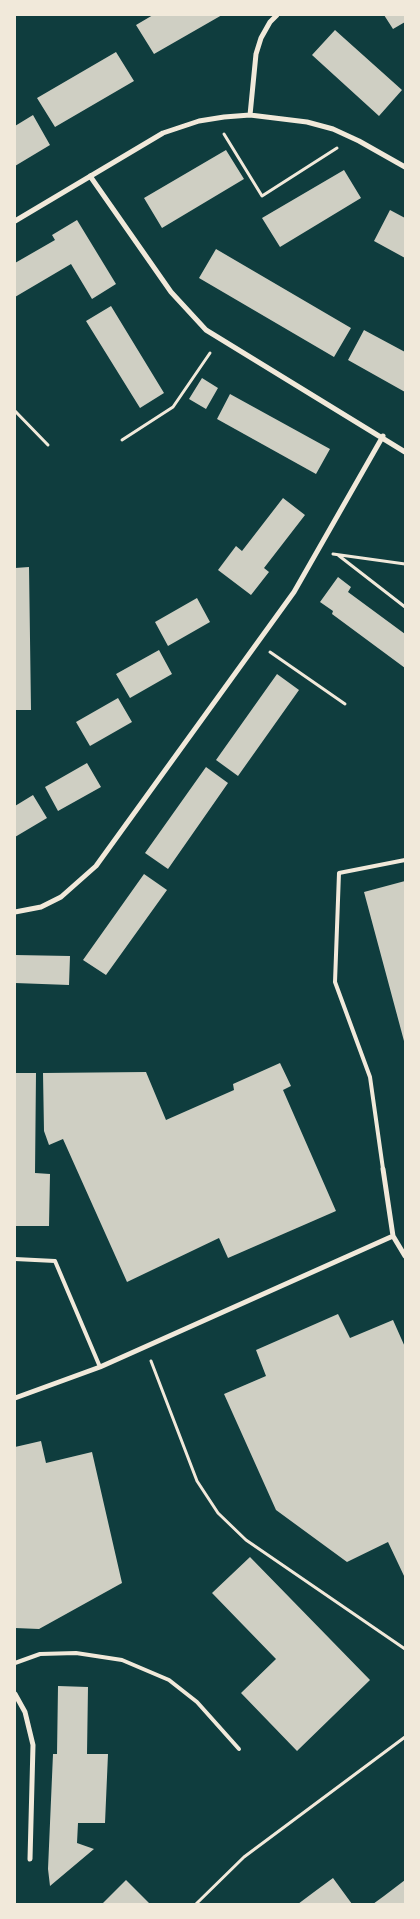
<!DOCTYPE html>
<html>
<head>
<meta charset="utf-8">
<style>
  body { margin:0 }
  #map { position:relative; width:420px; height:1919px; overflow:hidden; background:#0f3d3e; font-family:Signika,sans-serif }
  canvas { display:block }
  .frame { position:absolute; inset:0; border:16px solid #f1e9da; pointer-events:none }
</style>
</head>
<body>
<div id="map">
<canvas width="420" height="1919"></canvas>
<div class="frame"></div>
</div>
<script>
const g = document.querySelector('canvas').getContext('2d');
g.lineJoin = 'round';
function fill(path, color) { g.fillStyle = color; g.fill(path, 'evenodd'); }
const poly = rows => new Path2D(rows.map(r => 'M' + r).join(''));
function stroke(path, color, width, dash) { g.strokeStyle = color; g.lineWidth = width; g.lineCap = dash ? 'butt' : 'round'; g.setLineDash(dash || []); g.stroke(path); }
fill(poly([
  [153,15,222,15,154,54,136,25],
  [384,15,405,15,405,22,393,29],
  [335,30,402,90,379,116,312,55],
  [116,52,134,81,55,127,37,98],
  [33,115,50,145,15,166,15,126],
  [226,150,244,179,162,228,144,198],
  [344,170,361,198,280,247,262,218],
  [390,210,405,218,405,258,374,241],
  [77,220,116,284,92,299,71,264,15,297,15,263,55,240,52,235],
  [216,249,351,328,334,357,199,278],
  [111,306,164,393,140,408,86,321],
  [364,330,405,352,405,392,348,360],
  [202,378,218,388,206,409,189,399],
  [230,394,330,449,316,474,217,419],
  [283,498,305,515,264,568,269,572,251,595,218,570,236,546,242,551],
  [29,567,31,710,15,710,15,568],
  [338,577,351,587,348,592,405,634,405,668,332,614,333,611,320,602],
  [197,598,210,622,168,646,155,622],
  [159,650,172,674,130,698,116,674],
  [277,674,299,690,238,776,216,760],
  [118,698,132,722,90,746,76,722],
  [87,763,101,787,58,811,45,787],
  [206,767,228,783,168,869,145,853],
  [33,795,47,818,15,837,15,806],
  [144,874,167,890,106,975,83,960],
  [405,881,405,1041,404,1041,364,892],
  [15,955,70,956,69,985,15,983],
  [280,1063,291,1086,283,1090,336,1211,228,1258,219,1238,127,1282,63,1139,49,1145,44,1131,43,1073,146,1072,166,1120,234,1090,233,1084],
  [15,1073,36,1073,35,1173,50,1174,49,1226,15,1226],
  [338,1314,350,1338,393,1320,405,1347,405,1578,388,1542,347,1562,276,1510,224,1394,266,1376,256,1350],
  [41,1441,46,1463,92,1452,122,1583,39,1629,15,1628,15,1447],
  [250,1557,370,1680,297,1751,241,1693,276,1659,212,1593],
  [58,1686,88,1687,87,1754,108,1754,105,1823,78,1823,77,1843,94,1849,50,1886,48,1869,53,1754,57,1754],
  [333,1878,352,1904,298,1904,314,1892],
  [126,1880,150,1904,102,1904],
  [405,1880,405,1904,373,1904,384,1896]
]), '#cfcfc3');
stroke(poly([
  [224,134,262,196,337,148],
  [15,411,48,445],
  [122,440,173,407,210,353],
  [333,554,405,564],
  [338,555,405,607],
  [270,652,345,704],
  [151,1361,197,1481,218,1513,246,1540,405,1649],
  [196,1904,244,1857,405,1737]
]), '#f1e9da', 3);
stroke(poly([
  [383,1169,370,1077,335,982,339,873,405,860],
  [15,1259,55,1261,100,1367],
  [15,1663,40,1654,76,1653,122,1660,169,1680,197,1702,239,1749]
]), '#f1e9da', 4);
stroke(poly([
  [250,115,256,54,261,38,270,22,277,15],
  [90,176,171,292,206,330,405,452],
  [15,221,163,133,199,121,224,117,250,115,307,122,333,129,359,141,405,167],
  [15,912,41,907,61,897,96,866,294,592,383,436],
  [383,1169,393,1236,405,1256],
  [15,1398,100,1367,393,1236],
  [15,1694,25,1712,33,1745,30,1859]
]), '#f1e9da', 5);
</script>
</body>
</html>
